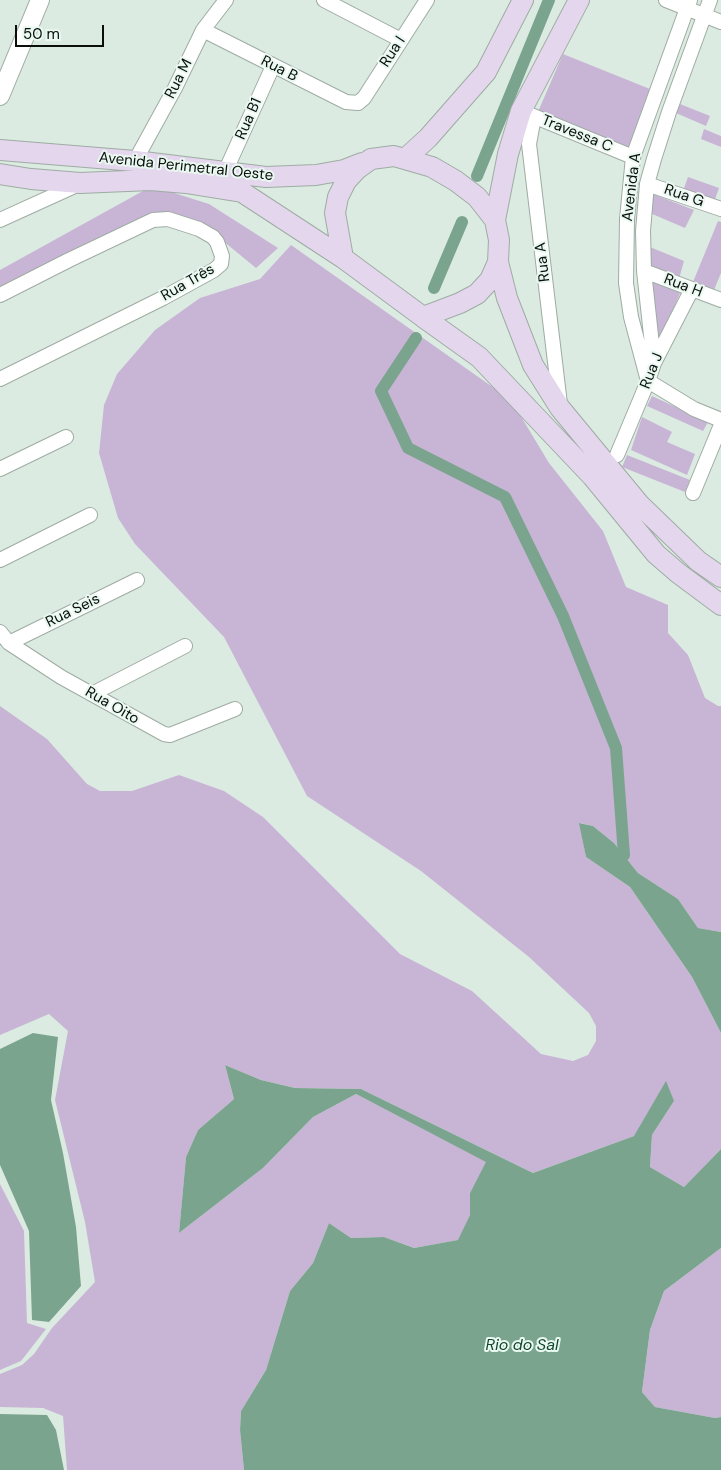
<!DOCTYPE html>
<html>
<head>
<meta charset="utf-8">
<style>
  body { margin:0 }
  #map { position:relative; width:721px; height:1470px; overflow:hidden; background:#dcebe2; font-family:"DM Sans",sans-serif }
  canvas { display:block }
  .scale { position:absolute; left:15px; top:25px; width:89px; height:22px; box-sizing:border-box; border:2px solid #0a0f0c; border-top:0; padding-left:6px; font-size:15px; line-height:18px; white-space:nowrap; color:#0a0f0c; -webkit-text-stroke:4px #e9f8f0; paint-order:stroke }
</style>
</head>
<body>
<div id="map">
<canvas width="721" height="1470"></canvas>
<div class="scale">50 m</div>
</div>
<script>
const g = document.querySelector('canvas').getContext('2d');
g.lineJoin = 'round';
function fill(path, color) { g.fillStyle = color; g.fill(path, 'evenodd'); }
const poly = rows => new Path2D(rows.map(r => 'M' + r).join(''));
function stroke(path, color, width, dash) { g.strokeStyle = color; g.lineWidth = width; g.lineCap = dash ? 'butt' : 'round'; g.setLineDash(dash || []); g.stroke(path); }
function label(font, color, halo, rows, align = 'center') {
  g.font = font + ' "DM Sans",sans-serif'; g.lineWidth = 4; g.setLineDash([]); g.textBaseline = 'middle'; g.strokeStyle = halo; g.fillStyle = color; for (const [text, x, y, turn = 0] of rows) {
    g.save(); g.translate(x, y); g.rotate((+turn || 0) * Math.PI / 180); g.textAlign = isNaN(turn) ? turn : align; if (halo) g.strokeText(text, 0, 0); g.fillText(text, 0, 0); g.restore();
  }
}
fill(poly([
  [563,54,650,89,629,151,537,114],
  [680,104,710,116,706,126,676,113],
  [704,129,721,136,721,147,701,139],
  [688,177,719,188,714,202,683,191],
  [152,186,209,204,278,248,256,268,200,222,148,216,0,289,0,270],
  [653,194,694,210,685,228,650,213],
  [718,221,721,222,721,273,714,290,693,282],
  [291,245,511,400,549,463,603,531,626,587,668,605,668,633,688,655,705,698,718,706,721,706,721,932,698,928,678,899,638,873,614,843,593,826,580,823,586,857,630,887,692,977,721,1033,721,1149,684,1187,650,1167,652,1135,674,1101,634,1136,533,1173,361,1089,295,1088,261,1080,225,1065,234,1099,198,1130,186,1157,179,1233,263,1168,313,1117,356,1094,487,1162,470,1193,470,1215,459,1240,414,1248,384,1237,351,1238,329,1223,313,1263,290,1291,266,1370,241,1411,240,1430,244,1470,67,1470,63,1416,43,1408,0,1407,0,1374,22,1365,34,1354,52,1328,95,1282,85,1222,55,1100,68,1031,49,1014,0,1035,0,706,47,739,87,784,100,791,132,791,179,775,224,791,263,817,400,954,472,991,541,1054,573,1061,588,1055,596,1041,596,1026,589,1013,529,957,421,871,307,796,224,637,135,544,118,518,99,453,104,405,117,374,155,330,200,298,260,279],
  [650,247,684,261,679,279,648,267],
  [651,281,680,293,659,343],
  [652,396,708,422,703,431,647,406],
  [642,417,672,432,667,442,695,454,687,475,631,450],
  [627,455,690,480,685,492,622,467],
  [0,1184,24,1231,27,1323,46,1329,21,1361,0,1370],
  [721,1248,721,1417,715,1418,655,1407,642,1392,650,1330,664,1291]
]), '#c8b5d5');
fill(poly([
  [579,823,593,826,614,843,638,873,678,899,698,928,721,932,721,1033,692,977,630,887,586,857],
  [33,1033,58,1037,51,1100,63,1153,76,1227,81,1286,49,1322,32,1320,29,1231,0,1165,0,1049],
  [225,1065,261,1080,295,1088,361,1089,533,1173,634,1136,666,1081,674,1101,652,1135,650,1167,684,1187,721,1149,721,1248,664,1291,650,1330,642,1392,655,1407,715,1418,721,1417,721,1470,244,1470,240,1430,241,1411,266,1370,290,1291,313,1263,329,1223,351,1238,384,1237,414,1248,458,1240,470,1215,470,1193,486,1162,356,1094,313,1117,263,1168,179,1233,186,1157,198,1130,234,1099],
  [0,1414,47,1415,56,1430,64,1470,0,1470]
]), '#7ba48e');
stroke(poly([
  [477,176,549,0],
  [434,288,462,222],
  [416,338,381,391,408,448,505,497,563,616,616,748,624,855]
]), '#7ba48e', 12);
const minor = poly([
  [324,0,401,40],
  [666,0,721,22],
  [690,0,633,157,627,219,626,283,631,317,648,381,694,409,721,420],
  [203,30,346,102,358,103,364,98,427,0],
  [526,113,633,157],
  [534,117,529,144,560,404],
  [135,161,175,88,203,30,226,0],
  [225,172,273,66],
  [647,184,721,209],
  [0,220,77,185],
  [644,271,721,300],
  [0,295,69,260,153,220,168,219,199,229,213,237,217,242,222,256,221,264,214,270,163,298,0,379],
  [654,363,644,271,643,231,647,184,654,159,669,112,710,0],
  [617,455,648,381,654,363,692,289],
  [0,469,66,437],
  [693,493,721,425],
  [0,560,90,515],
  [0,632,9,643,61,677,164,734,170,735,235,709],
  [9,643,137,580],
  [92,694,185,646]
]);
const tertiary = poly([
  [0,96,40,0]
]);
const secondary = poly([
  [0,150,135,161,266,177,316,175,344,170,362,163],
  [405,159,428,138,486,72,523,0],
  [0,174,31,179,80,183,151,180,186,183,242,192,343,258],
  [495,220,508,154,521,111,579,0],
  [498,262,490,280,477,294,460,303,423,317,343,258,335,213,338,197,346,181,357,169,371,159,394,156,432,167,456,181,477,197,495,220,499,240,498,262,507,298,533,365,560,408,640,505,698,561,721,577],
  [423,317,479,357,592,476,656,554,678,573,721,605]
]);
stroke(minor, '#9eaca3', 16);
stroke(tertiary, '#9eaca3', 20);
stroke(secondary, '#9eaca3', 22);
stroke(minor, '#fff', 14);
stroke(tertiary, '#fff', 18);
stroke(secondary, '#e4d6ed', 20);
label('15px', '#0a0f0c', '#e9f8f0', [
  ["Rua I",393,52,-57],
  ["Rua B",279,69,27],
  ["Rua M",179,79,-63],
  ["Rua B1",249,119,-66],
  ["Travessa C",577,134,22],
  ["Avenida Perimetral Oeste",186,167,6],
  ["Avenida A",632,187,-83],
  ["Rua G",684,196,19],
  ["Rua A",543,262,-97],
  ["Rua Três",188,283,-30],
  ["Rua H",683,286,21],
  ["Rua J",652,371,-68],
  ["Rua Seis",73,611,-26],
  ["Rua Oito",112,706,30]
]);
label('italic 16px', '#12472f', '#e9f8f0', [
  ["Rio do Sal",522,1346]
]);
</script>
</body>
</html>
